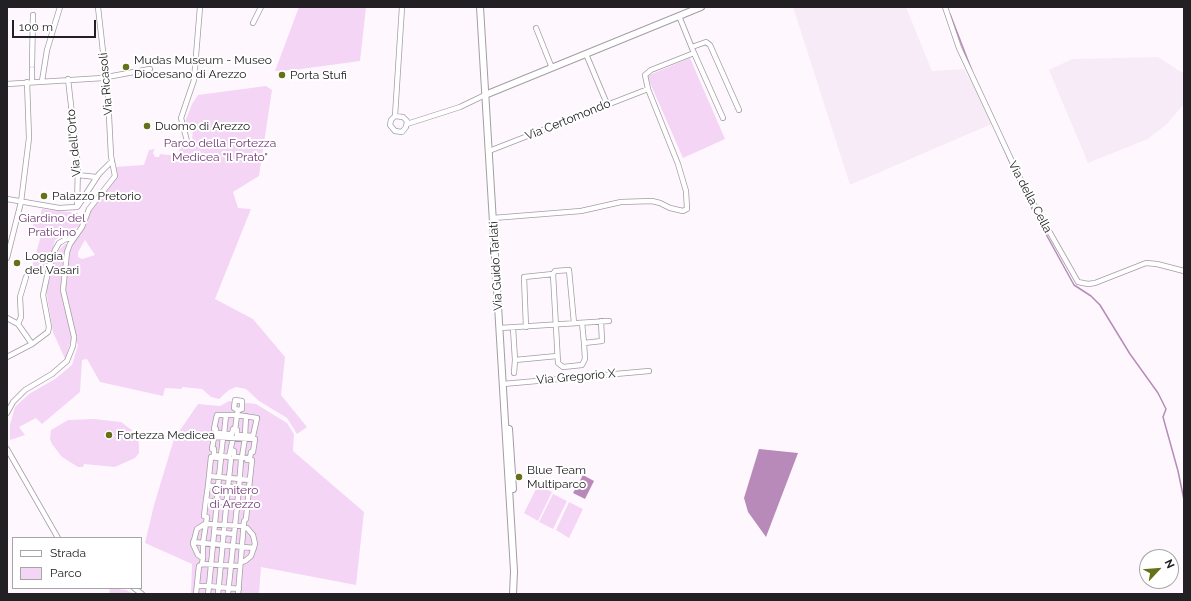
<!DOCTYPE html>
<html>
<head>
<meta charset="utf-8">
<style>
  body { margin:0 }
  #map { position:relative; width:1191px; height:601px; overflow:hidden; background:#fef8fe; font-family:Raleway,sans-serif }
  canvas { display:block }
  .frame { position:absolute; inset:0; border:8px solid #232023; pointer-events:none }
  .legend { position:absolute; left:12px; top:537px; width:130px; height:52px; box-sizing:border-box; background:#fff; border:1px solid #a7a6a7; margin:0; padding:5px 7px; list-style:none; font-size:12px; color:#232023 }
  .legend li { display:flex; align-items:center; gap:8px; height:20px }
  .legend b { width:20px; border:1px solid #a7a6a7 }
  .north { position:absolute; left:1139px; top:549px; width:40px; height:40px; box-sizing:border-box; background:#fff; border:1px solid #a7a6a7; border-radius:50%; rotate:64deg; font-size:11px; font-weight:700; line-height:16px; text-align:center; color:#232023 }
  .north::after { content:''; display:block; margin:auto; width:14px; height:18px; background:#667018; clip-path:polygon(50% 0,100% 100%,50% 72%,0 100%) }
  .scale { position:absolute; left:12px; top:20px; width:84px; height:18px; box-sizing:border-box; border:2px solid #232023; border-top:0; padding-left:5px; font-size:12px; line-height:14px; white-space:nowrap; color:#232023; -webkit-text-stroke:3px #fff; paint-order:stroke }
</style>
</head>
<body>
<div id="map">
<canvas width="1191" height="601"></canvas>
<div class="frame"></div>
<ul class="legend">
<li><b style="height:5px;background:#fff"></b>Strada</li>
<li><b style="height:11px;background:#f4d5f5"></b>Parco</li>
</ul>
<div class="north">N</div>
<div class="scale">100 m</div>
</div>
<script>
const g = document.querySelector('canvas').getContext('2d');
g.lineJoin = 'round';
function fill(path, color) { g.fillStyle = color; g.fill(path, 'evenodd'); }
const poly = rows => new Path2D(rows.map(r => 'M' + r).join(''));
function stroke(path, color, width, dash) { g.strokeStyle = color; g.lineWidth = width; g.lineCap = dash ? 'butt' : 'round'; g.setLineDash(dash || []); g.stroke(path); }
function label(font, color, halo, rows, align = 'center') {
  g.font = font + ' Raleway,sans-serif'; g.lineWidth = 4; g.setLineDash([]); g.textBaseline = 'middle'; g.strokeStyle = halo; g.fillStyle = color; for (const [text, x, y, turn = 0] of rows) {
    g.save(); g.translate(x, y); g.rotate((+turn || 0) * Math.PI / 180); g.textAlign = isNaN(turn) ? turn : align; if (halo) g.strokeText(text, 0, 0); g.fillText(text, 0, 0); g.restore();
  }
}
fill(poly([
  [793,7,906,7,932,71,964,69,994,123,850,185],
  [1158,57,1183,73,1184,104,1167,124,1148,139,1088,163,1049,70,1072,59]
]), '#f8ebf8');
fill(poly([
  [299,7,366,7,360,61,294,70,275,71],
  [690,58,725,139,683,158,647,76],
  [266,86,272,90,259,176,233,192,238,208,251,209,215,299,253,319,285,357,281,395,307,427,297,434,287,418,259,401,246,389,236,387,229,390,219,399,211,397,202,389,182,387,182,389,165,388,163,396,100,382,87,359,82,360,80,392,42,424,36,418,19,427,25,435,10,440,10,425,15,407,29,394,55,379,72,365,78,345,74,337,63,290,67,252,89,209,114,180,114,167,144,165,149,150,155,149,153,153,155,157,159,157,160,154,178,156,181,141,192,141,193,129,186,129,185,122,192,104,198,95],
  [85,240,95,255,82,259,78,257,78,252],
  [42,209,78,213,78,218,83,218,79,226,55,240,47,269,32,266,41,236,31,231,34,222,38,222],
  [65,244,68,244,62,267,61,290,72,337,65,359,53,332,47,296,47,288,56,256,60,249],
  [229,401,256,404,287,423,294,434,293,451,364,512,356,585,261,567,259,594,191,594,192,564,145,543,154,505,174,439,198,404,220,406],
  [94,419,121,422,133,431,138,438,139,446,139,453,135,458,115,467,84,464,83,467,78,467,62,457,52,444,50,439,51,430,68,420],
  [538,485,552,492,538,521,524,513],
  [553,494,567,501,553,529,539,522],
  [569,502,583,509,569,538,556,530],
  [110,588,126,590,134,594,109,594]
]), '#f4d5f5');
fill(poly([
  [759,449,798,453,766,537,748,512,744,498],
  [583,475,594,481,585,499,573,493]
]), '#b88ab9');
stroke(poly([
  [950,14,972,71],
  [999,138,1025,196,1074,285,1091,296,1100,305,1130,354,1158,393,1166,409,1163,417,1178,471,1184,500]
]), '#b88ab9', 1.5);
const street = poly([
  [945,7,959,48,1024,187,1078,282,1088,284,1095,283,1146,263,1157,264,1184,271],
  [253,23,261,7],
  [536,28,552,68],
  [692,47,706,42,710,45,739,110],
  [694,53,723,118],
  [586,54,607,104],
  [32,65,33,15],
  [32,69,32,82],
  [107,77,150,69],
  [68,79,78,166,77,207],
  [42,81,47,50,60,7],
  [7,84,103,78],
  [395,116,403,117,407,121,406,127,402,132,395,131,390,125,391,120,395,116,402,7],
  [407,124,460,107,485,95],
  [187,141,181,118,194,80,200,7],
  [489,151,648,89],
  [78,175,96,177],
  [7,199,59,208,77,207],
  [78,206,99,174,112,161],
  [493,218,581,211,621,202,652,201,660,203,670,208,683,211,687,209,686,191,678,164,648,89,645,75,651,70,694,53,679,16],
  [7,258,21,202,29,138,27,82],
  [553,274,555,271,569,270,574,323],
  [7,318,18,324,32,344],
  [582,323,584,343,602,341,601,321],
  [18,324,21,317,20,297,26,277],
  [526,327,524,277,553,274,558,363,563,367,582,365,585,359,584,343],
  [500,328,609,321],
  [513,328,515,360,557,356],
  [7,357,32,344,48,332,49,327,43,295,48,272,55,250,59,243,66,239,75,236],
  [514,373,515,360],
  [503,384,649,371],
  [7,413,13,402,25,390,52,374,67,361,73,346,74,337,63,290,67,252,70,244,82,227,89,209,115,176,111,156,108,96,98,7],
  [237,415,257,418,253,436,237,435,237,430,235,430,237,415],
  [235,429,233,429,232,434,216,433,216,429,214,429,217,415,237,415,238,410,242,409,242,401,235,400,234,408,238,410],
  [224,434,226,415],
  [245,436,246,416],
  [7,449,58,538],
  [232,450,234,451,234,457,250,458,251,452,253,452,255,439,214,437,212,449,214,449,214,455,229,457,233,438],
  [221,455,223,437],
  [242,457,245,438],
  [247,460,252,460,249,488],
  [209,476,250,480],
  [208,486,211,457,218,458],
  [239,488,241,460],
  [206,524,243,526],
  [214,532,234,534],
  [193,542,254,548],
  [203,558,198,555,193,544,197,529,205,524],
  [241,562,245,561,251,556,255,544,253,535,247,528,243,527],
  [202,564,240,566],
  [197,586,209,586,208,594],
  [134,588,142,594],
  [239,589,209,586,217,502,248,503],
  [196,594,199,566,202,564,203,558,203,543,207,517,204,516,206,500,208,486,218,486,217,502,206,500],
  [218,594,228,487,218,486,221,458],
  [228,594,239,487,228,487,231,459],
  [238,594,244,521,246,519,249,488,239,487]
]);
const secondary = poly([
  [480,7,514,571,513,594],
  [485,95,701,7],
  [509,429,513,489]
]);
stroke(street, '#a49da4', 6);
stroke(secondary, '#a49da4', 8);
stroke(street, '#fff', 4.5);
stroke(secondary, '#fff', 6);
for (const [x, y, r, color] of [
  [126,67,4,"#667018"],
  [282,75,4,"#667018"],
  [147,126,4,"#667018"],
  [44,196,4,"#667018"],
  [17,263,4,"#667018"],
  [109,435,4,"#667018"],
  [519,477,4,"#667018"]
]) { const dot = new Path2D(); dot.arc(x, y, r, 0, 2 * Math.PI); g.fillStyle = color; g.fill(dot); stroke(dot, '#fff', 1.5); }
label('12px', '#232023', '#fff', [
  ["Mudas Museum - Museo",134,60],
  ["Diocesano di Arezzo",134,74],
  ["Porta Stufi",290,75],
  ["Duomo di Arezzo",155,126],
  ["Palazzo Pretorio",52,196],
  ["Loggia",25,256],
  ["del Vasari",25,270],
  ["Fortezza Medicea",117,435],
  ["Blue Team",527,470],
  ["Multiparco",527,484]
], 'left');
label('12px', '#232023', '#fff', [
  ["Via Ricasoli",106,84,-95],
  ["Via Certomondo",568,120,-22],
  ["Via dell'Orto",74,143,-95],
  ["Via della Cella",1030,197,62],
  ["Via Guido Tarlati",496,266,-93],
  ["Via Gregorio X",576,377,-5]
]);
label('12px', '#723975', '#fff', [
  ["Parco della Fortezza",220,143],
  ["Medicea \"Il Prato\"",220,157],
  ["Giardino del",52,218],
  ["Praticino",52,232],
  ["Cimitero",235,490],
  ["di Arezzo",235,504]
]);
</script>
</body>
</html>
